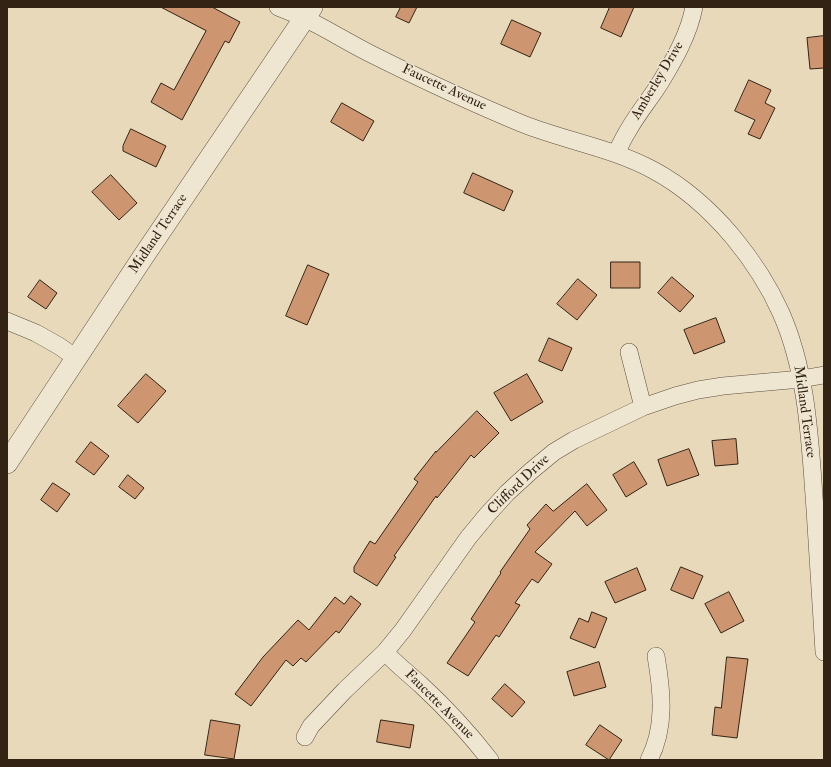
<!DOCTYPE html>
<style>
body{margin:0}
#map{position:relative;width:831px;height:767px;overflow:hidden;background:#e7d9ba;font-family:"IM FELL Double Pica",serif}
canvas{display:block}
.frame{position:absolute;inset:0;border:8px solid #322314;pointer-events:none}
</style>
<div id="map">
<canvas width="831" height="767"></canvas>
<div class="frame"></div>
</div>
<script>
const ctx = document.querySelector('canvas').getContext('2d');
ctx.lineJoin = 'round';
function fillPath(path, color) { ctx.fillStyle = color; ctx.fill(path, 'evenodd'); }
function stroke(path, color, width, dash) { ctx.strokeStyle = color; ctx.lineWidth = width; ctx.lineCap = dash ? 'butt' : 'round'; ctx.setLineDash(dash || []); ctx.stroke(path); }
function write(font, color, halo, rows, align = 'center') {
  ctx.font = font + ' "IM FELL Double Pica",serif'; ctx.lineWidth = 3; ctx.setLineDash([]); ctx.textBaseline = 'middle'; ctx.strokeStyle = halo; ctx.fillStyle = color; for (const [text, x, y, turn = 0] of rows) {
    ctx.save(); ctx.translate(x, y); ctx.rotate((+turn || 0) * Math.PI / 180); ctx.textAlign = isNaN(turn) ? turn : align; if (halo) ctx.strokeText(text, 0, 0); ctx.fillText(text, 0, 0); ctx.restore();
  }
}
const building = new Path2D(`
 M 161,7 L 212,7 L 240,22 L 229,43 L 225,41 L 182,120 L 151,102 L 161,83 L 174,90 L 206,31 Z
 M 401,7 L 417,7 L 409,23 L 396,17 Z
 M 610,7 L 634,7 L 621,37 L 601,28 Z
 M 512,20 L 541,33 L 530,57 L 501,44 Z
 M 824,36 L 824,68 L 810,69 L 807,38 Z
 M 749,80 L 771,90 L 765,103 L 775,108 L 760,139 L 748,134 L 755,120 L 735,111 Z
 M 342,103 L 374,121 L 363,141 L 331,122 Z
 M 131,129 L 166,146 L 156,167 L 123,151 L 123,146 Z
 M 473,173 L 513,191 L 504,211 L 464,193 Z
 M 111,175 L 137,203 L 119,220 L 92,192 Z
 M 611,262 L 640,262 L 640,288 L 611,288 Z
 M 308,265 L 329,274 L 307,325 L 286,316 Z
 M 672,277 L 694,296 L 680,312 L 658,293 Z
 M 578,279 L 597,295 L 577,320 L 557,304 Z
 M 40,280 L 57,293 L 46,309 L 28,297 Z
 M 716,318 L 725,342 L 694,354 L 684,330 Z
 M 549,338 L 572,348 L 562,371 L 539,361 Z
 M 146,374 L 166,391 L 138,423 L 118,406 Z
 M 527,374 L 543,402 L 511,421 L 494,393 Z
 M 477,411 L 499,433 L 474,458 L 471,455 L 437,498 L 436,496 L 394,556 L 396,557 L 377,586 L 354,572 L 354,567 L 370,541 L 375,544 L 418,482 L 414,479 L 436,451 L 436,452 Z
 M 736,439 L 738,464 L 715,466 L 712,441 Z
 M 91,442 L 109,456 L 94,475 L 76,462 Z
 M 689,449 L 699,475 L 667,486 L 658,460 Z
 M 634,462 L 647,484 L 626,497 L 613,475 Z
 M 128,475 L 144,488 L 135,499 L 119,487 Z
 M 53,483 L 70,494 L 57,512 L 41,500 Z
 M 587,484 L 607,510 L 587,526 L 575,511 L 535,552 L 552,564 L 538,583 L 532,579 L 515,603 L 520,605 L 499,637 L 496,635 L 468,676 L 447,663 L 475,622 L 471,619 L 501,573 L 500,572 L 530,529 L 527,525 L 546,504 L 553,511 Z
 M 681,567 L 703,576 L 693,599 L 671,590 Z
 M 637,568 L 646,590 L 615,603 L 605,582 Z
 M 729,592 L 744,621 L 721,633 L 705,604 Z
 M 351,596 L 361,604 L 339,633 L 336,631 L 306,662 L 301,658 L 293,666 L 286,660 L 251,706 L 235,694 L 263,657 L 298,620 L 309,630 L 335,597 L 344,604 Z
 M 592,612 L 607,618 L 595,648 L 570,638 L 579,618 L 588,622 Z
 M 727,657 L 748,659 L 737,738 L 712,735 L 715,707 L 721,708 Z
 M 599,662 L 606,687 L 574,696 L 567,672 Z
 M 505,684 L 525,702 L 512,717 L 492,699 Z
 M 211,720 L 240,725 L 234,759 L 205,755 Z
 M 381,720 L 414,725 L 410,748 L 377,742 Z
 M 600,725 L 622,740 L 609,760 L 586,745 Z`);
fillPath(building, '#cd9671');
stroke(building, '#322314', 1);
const minor = new Path2D(`
 M 278,7 C 287,11 296,14 304,18 C 327,29 349,43 371,54 C 421,79 472,103 523,124 C 566,141 612,148 653,170 C 683,186 711,211 733,237 C 752,260 769,286 781,313 C 808,374 810,443 815,509 C 818,557 821,604 824,652
 M 616,154 C 620,145 624,137 629,129 C 638,113 650,99 660,83 C 674,60 689,34 694,7
 M 7,321 L 36,333 L 59,346 L 76,358
 M 629,352 L 643,407
 M 385,652 C 396,664 409,674 421,685 C 446,708 469,733 490,760
 M 305,737 L 311,726 L 345,690 L 385,652 L 403,630 L 468,538 L 487,515 L 507,493 L 531,471 L 554,452 L 574,440 L 643,407 L 675,396 L 698,390 L 723,386 L 801,379 L 824,375
 M 649,760 C 666,727 662,691 656,656`);
const tertiary = new Path2D(`
 M 7,463 L 143,257 L 312,7`);
stroke(minor, '#5f503e', 18);
stroke(tertiary, '#5f503e', 22);
stroke(minor, '#efe6d2', 17);
stroke(tertiary, '#efe6d2', 21);
write('14px', '#322314', '#efe6d2', [
 ["Amberley Drive",658,81,-59],
 ["Faucette Avenue",444,88,25],
 ["Midland Terrace",159,234,-56],
 ["Midland Terrace",804,412,82],
 ["Clifford Drive",519,485,-44],
 ["Faucette Avenue",439,705,45]
]);
</script>
